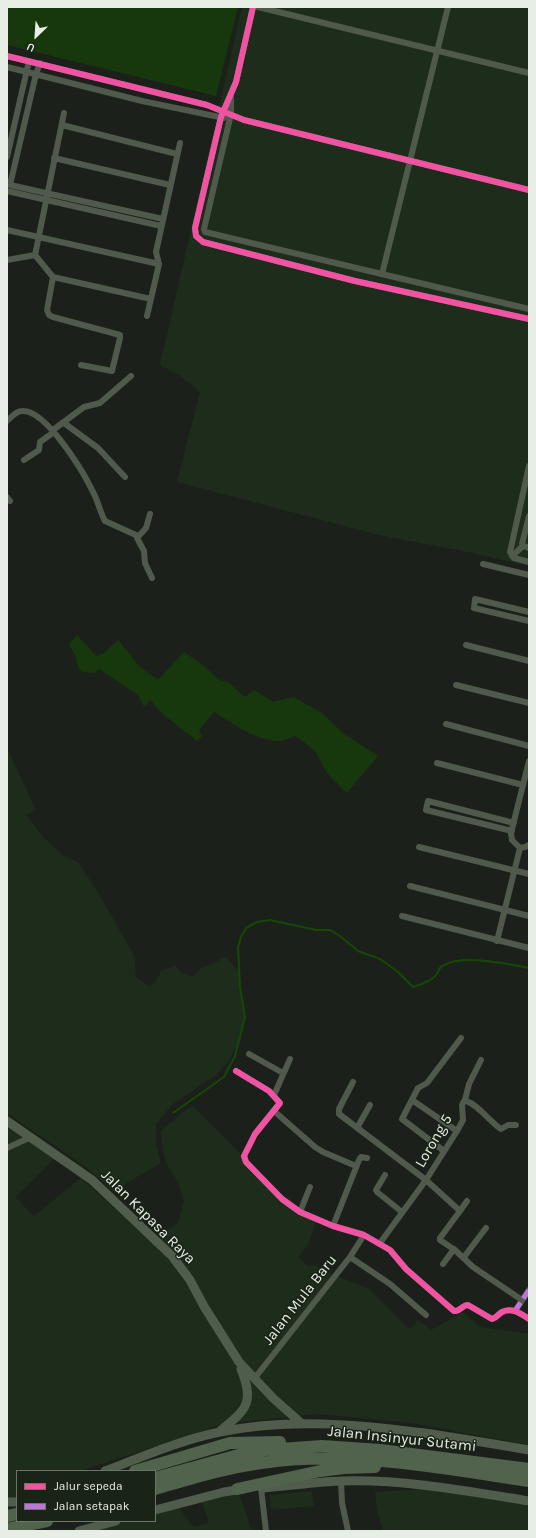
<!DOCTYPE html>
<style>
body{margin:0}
#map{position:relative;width:536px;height:1538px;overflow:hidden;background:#1b211a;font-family:Karla,sans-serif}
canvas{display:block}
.frame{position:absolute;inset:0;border:8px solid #e7eee5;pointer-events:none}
.legend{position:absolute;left:16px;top:1470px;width:140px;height:52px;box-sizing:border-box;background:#192417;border:1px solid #6b7569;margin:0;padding:5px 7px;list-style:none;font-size:12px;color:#e7eee5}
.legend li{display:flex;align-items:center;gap:8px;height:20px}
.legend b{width:20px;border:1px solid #6b7569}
.north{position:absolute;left:16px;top:16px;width:40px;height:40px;-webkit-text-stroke:3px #192417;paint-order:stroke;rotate:205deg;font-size:11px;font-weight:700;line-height:16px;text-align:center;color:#e7eee5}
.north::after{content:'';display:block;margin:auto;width:14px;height:18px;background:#e7eee5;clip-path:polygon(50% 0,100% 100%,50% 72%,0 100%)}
</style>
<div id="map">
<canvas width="536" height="1538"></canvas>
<div class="frame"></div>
<ul class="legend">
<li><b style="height:5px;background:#f153a3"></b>Jalur sepeda</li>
<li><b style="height:5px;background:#ba77d6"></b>Jalan setapak</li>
</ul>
<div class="north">U</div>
</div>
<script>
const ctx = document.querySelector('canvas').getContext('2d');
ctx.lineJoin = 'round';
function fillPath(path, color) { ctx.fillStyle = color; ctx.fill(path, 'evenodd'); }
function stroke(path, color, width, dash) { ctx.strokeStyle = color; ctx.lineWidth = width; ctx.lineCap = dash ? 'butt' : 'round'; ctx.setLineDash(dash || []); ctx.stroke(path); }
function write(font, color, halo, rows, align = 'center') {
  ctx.font = font + ' Karla,sans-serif'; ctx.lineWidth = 3; ctx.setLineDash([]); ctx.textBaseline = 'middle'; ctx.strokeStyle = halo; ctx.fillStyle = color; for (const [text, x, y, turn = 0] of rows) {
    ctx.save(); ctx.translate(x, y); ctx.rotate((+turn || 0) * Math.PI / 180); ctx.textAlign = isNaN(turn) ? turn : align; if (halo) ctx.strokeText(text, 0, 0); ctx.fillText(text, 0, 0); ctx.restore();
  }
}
fillPath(new Path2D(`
 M 242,7 L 529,7 L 529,566 L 468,552 L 379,535 L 177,482 L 200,392 L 182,377 L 160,365 Z
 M 7,748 L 36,810 L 26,815 L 44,838 L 64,856 L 78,862 L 97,891 L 134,955 L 136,977 L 149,987 L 157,980 L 161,971 L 176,966 L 180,972 L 192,977 L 200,969 L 226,957 L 239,972 L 240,987 L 245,1017 L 238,1043 L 228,1062 L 215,1076 L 202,1084 L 172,1105 L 156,1124 L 156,1144 L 161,1163 L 113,1191 L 86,1167 L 7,1113 Z
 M 193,1106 L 266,1180 L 283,1200 L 316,1222 L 308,1244 L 298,1257 L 307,1266 L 315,1265 L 334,1275 L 368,1288 L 407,1327 L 411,1328 L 418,1320 L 431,1330 L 463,1312 L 480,1327 L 529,1334 L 529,1445 L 412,1423 L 317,1414 L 223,1424 L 80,1471 L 17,1471 L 17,1498 L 7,1500 L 7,1127 L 22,1136 L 54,1159 L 16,1197 L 25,1207 L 34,1216 L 81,1178 L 151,1242 L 178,1223 L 184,1201 L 178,1182 L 167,1165 L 163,1151 L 161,1131 L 187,1109 Z
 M 424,1489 L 483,1497 L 529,1506 L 529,1531 L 383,1531 L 378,1514 L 375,1492 Z
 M 312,1491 L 314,1506 L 271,1510 L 270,1495 Z
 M 239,1494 L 252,1531 L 97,1531 L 127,1521 L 155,1521 L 155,1514 L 178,1507 L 194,1527 L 209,1523 L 202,1502 Z`), '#1e2d1b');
fillPath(new Path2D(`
 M 7,7 L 238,7 L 216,96 L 7,45 Z
 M 77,635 L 96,656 L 104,653 L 118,640 L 139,666 L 158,680 L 184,652 L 203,665 L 219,680 L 228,682 L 245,697 L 254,690 L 273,702 L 294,697 L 323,714 L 344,734 L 378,756 L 347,793 L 327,773 L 315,751 L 296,736 C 291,737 286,740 281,741 C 257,742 234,724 214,712 L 199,730 L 202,736 L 197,741 L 164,715 L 150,700 L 144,707 L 138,695 L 99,669 L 94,673 L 83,672 L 78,668 L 76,657 L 69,644 Z`), '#17380d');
stroke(new Path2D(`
 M 173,1113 L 224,1077 L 235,1056 L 245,1017 L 240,987 L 238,947 L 241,937 L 246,928 L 257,922 L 270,920 L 316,930 L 330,930 L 340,936 L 358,951 L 380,959 L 398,972 L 413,987 C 420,985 433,980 437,974 C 439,970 439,967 444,965 C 464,954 507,964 529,968`), '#174707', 2);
stroke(new Path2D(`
 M 253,7 L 236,82 L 221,117 L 195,228 L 196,236 L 203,242 L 355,281 L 529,319
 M 258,7 L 529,73
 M 7,56 L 207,105 L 244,120 L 529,190
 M 40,63 L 36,74 L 10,185 L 163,219
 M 7,67 L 142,101 L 224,118
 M 231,98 L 231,114 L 204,229 L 205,232 L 529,309
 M 64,113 L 35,255 L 53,277 L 151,299
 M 62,125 L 177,154
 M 7,157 L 29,61
 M 54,158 L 170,185
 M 7,191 L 161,226
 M 7,230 L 159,264
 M 7,260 L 35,255
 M 382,274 L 448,7
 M 53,277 L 47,310 L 49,315 L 53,317 L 120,335 L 120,338 L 112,371 L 81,365
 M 147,316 L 159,264 L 156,252 L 180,143
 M 7,421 C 11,417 16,411 22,411 C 46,409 84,473 93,492 C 98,501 100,512 105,521 L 138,536
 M 64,423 L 98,448 L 125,477
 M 53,430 L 84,407 L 100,403 L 131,376
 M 24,460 L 39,450 L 40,442 L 54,432
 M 529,466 L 510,552 L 514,558 L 529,562
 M 7,497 L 10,501
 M 150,514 L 146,528 L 137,538 L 144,551 L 145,563 L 152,578
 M 529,516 L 522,544 L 524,546 L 529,548
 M 512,556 L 523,546
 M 483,564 L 529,575
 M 529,612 L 475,599 L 474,608 L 529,621
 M 466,645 L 529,661
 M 456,685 L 529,703
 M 446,724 L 529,746
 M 529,761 L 511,833 L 512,840 L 520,848 L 525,847 L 529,845
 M 437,763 L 523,785
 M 512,831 L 426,810 L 428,801 L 514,823
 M 419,847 L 529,874
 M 410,886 L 529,916
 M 402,916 L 529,948
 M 497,941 L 520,848
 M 249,1054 L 283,1073
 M 236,1071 L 269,1091 L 280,1103 L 255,1134 L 244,1156 L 246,1162 L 282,1199 L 300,1212 L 333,1226 L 364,1235 L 390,1250 L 406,1269 L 454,1311 C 460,1312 462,1305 468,1305 L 492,1319 C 497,1318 498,1314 502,1312 C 513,1307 521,1314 529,1319
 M 353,1082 L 339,1109 L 339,1114 L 426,1180 L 460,1211 L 440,1238 L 440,1240 L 455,1250 L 473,1267 L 522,1300
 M 274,1095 L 290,1059
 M 412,1100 L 457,1131
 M 465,1100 L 469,1084 L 481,1060
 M 274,1111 L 315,1147 L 323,1152 L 356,1166
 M 357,1128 L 370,1105
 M 7,1148 L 31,1137
 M 444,1151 L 402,1119 L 418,1088 L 427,1083 L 461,1038
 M 385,1175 L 376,1190 L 377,1192 L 402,1212
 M 460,1211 L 467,1201
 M 300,1212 L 310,1187
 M 333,1226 L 359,1160 L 361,1157 L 367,1158
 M 380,1243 L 426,1180 L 457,1131 L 463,1120 L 462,1105 L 464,1101 C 474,1100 491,1123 501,1129 L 508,1125 L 516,1125
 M 350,1257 L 390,1284 L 426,1315
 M 464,1257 L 486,1228
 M 443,1264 L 454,1249
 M 515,1311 L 529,1290
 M 254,1379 L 350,1257 L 364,1235
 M 341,1481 L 342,1503 L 348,1531
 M 261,1488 L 266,1531`), '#4f594c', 6);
stroke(new Path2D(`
 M 7,1121 L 92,1180 L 172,1256 L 190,1280 L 205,1308 L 239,1362 L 273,1398 L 301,1423
 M 220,1431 C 246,1410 255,1403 241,1369
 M 105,1471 C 142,1457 180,1440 220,1432 C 288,1418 356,1424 424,1433 C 459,1438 494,1444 529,1450
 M 262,1488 C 288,1486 315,1482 341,1481 C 404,1479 467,1491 529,1501
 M 7,1502 L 17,1502
 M 155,1510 L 224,1492 L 243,1489
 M 79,1531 L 116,1521`), '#505c4c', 9);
stroke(new Path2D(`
 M 135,1471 L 230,1443 L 280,1442
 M 155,1478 L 235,1456 L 265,1450 L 322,1446 L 380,1450 L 529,1469
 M 155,1489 C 190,1479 225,1468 261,1463 C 350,1450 440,1468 529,1481
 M 237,1489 L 320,1471 L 344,1468 L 375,1467
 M 7,1516 L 17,1514
 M 7,1529 L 47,1521`), '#51624d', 12);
stroke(new Path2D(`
 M 515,1311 L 529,1290`), '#ba77d6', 5, [10, 5]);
stroke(new Path2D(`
 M 253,7 L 236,82 L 221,117 L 195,228 L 196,236 L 203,242 L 355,281 L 529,319
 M 7,56 L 207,105 L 244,120 L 529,190
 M 236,1071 L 269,1091 L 280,1103 L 255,1134 L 244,1156 L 246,1162 L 282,1199 L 300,1212 L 333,1226 L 364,1235 L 390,1250 L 406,1269 L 454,1311 C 460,1312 462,1305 468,1305 L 492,1319 C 497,1318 498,1314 502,1312 C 513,1307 521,1314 529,1319`), '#f153a3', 6);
write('15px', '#e7eee5', '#192417', [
 ["Lorong 5",434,1141,-60],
 ["Jalan Kapasa Raya",148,1217,45],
 ["Jalan Mula Baru",300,1300,-52],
 ["Jalan Insinyur Sutami",402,1439,6]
]);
</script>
